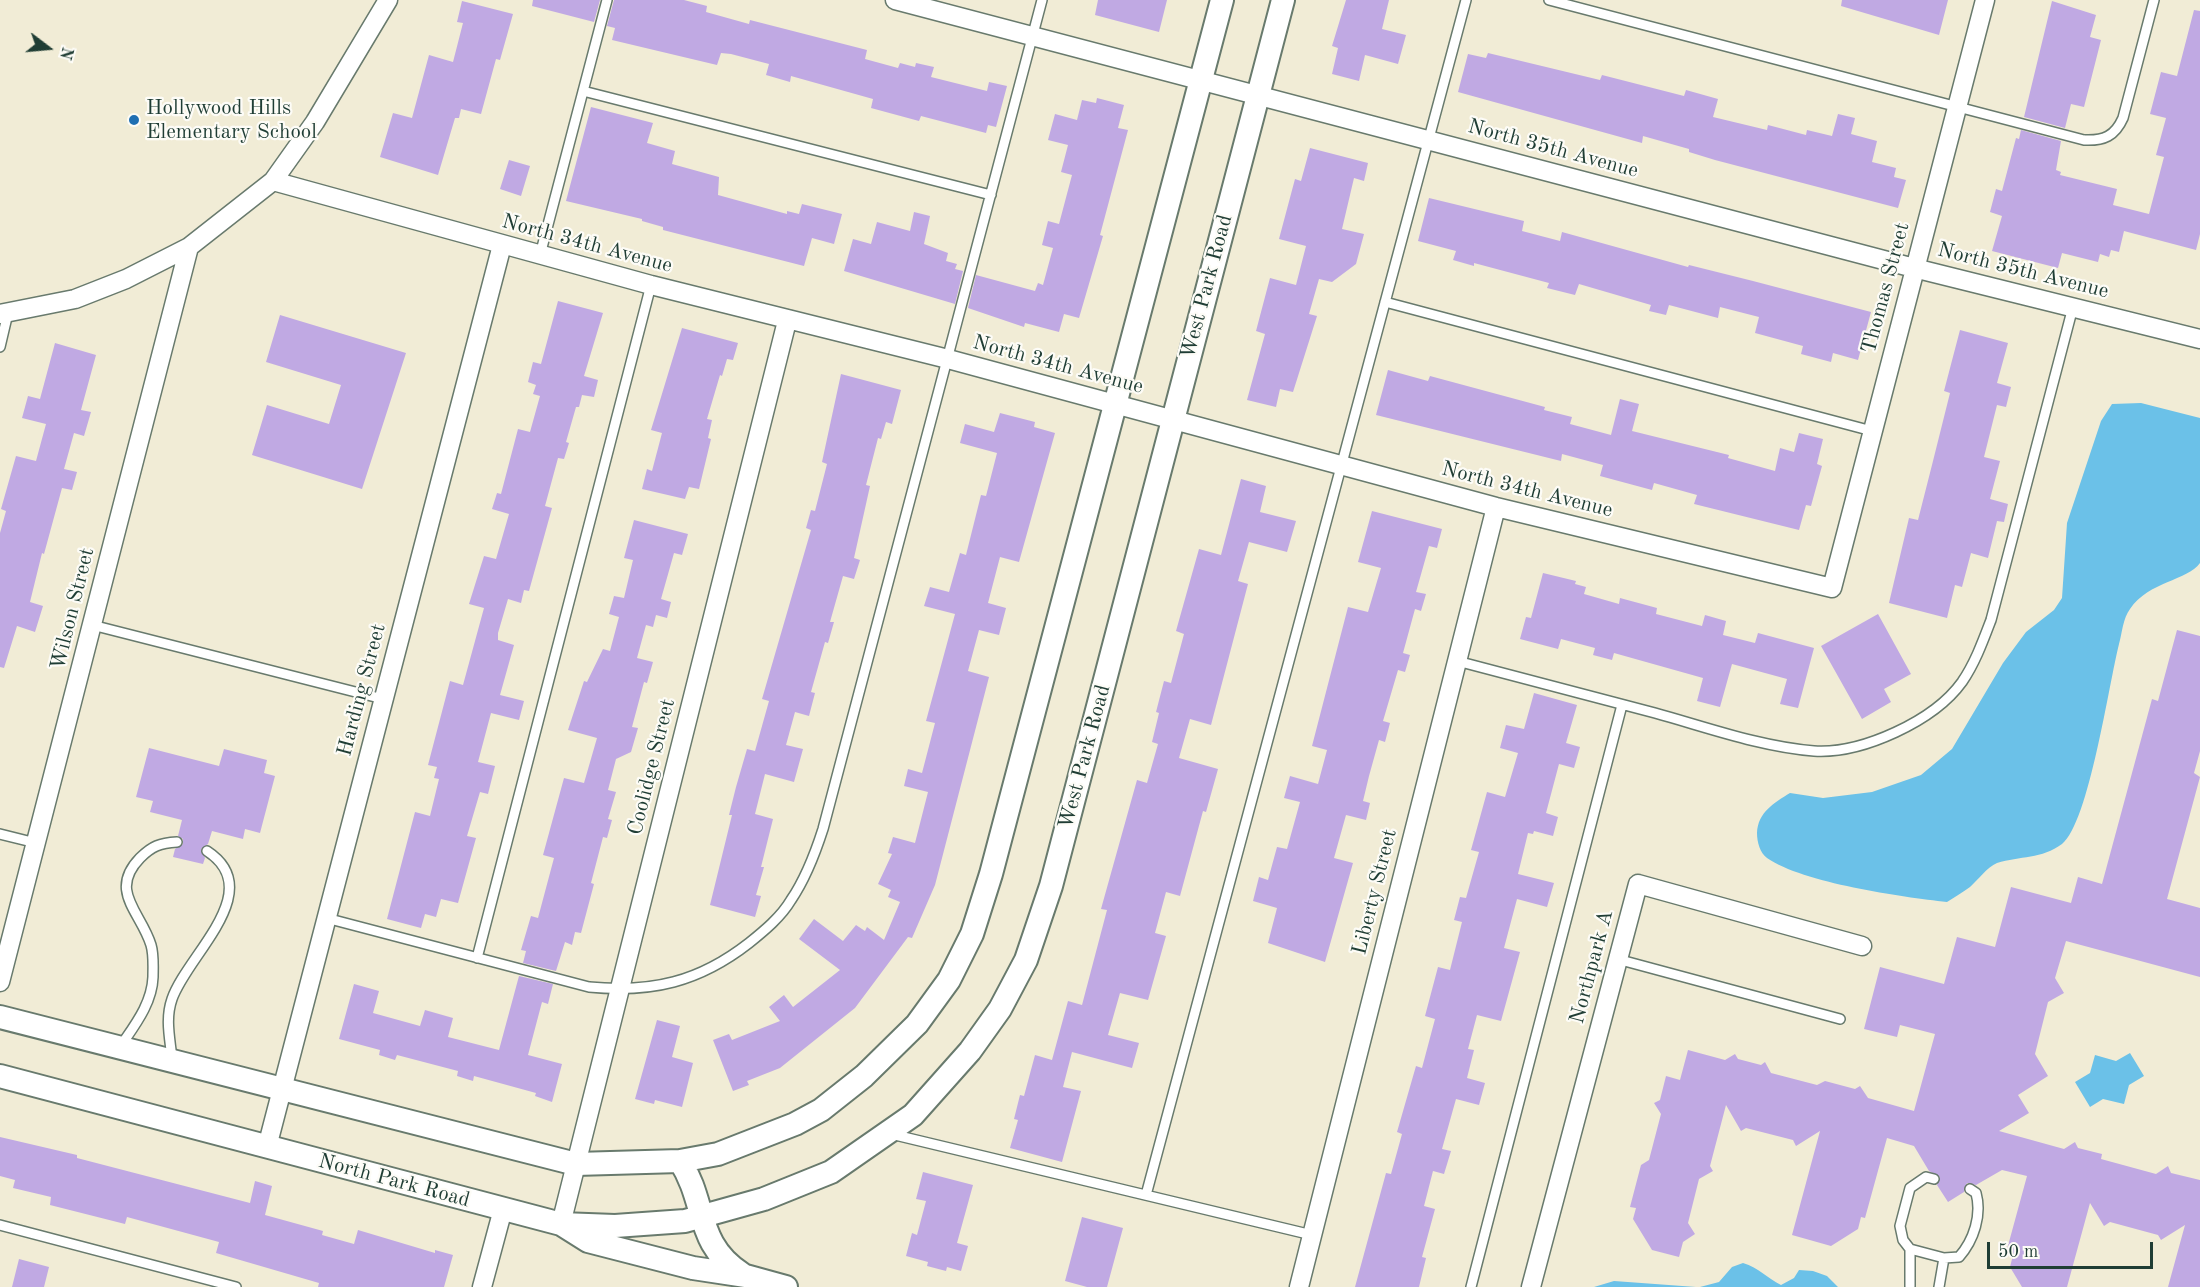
<!DOCTYPE html>
<style>
body{margin:0}
#map{position:relative;width:2200px;height:1287px;overflow:hidden;background:#f1ecd6;font-family:"Old Standard TT",serif}
canvas{display:block}
.north{position:absolute;left:18px;top:18px;width:60px;height:60px;-webkit-text-stroke:4px #fdfcf7;paint-order:stroke;rotate:106deg;font-size:16px;font-weight:700;line-height:24px;text-align:center;color:#1f3d34}
.north::after{content:'';display:block;margin:auto;width:21px;height:27px;background:#1f3d34;clip-path:polygon(50% 0,100% 100%,50% 72%,0 100%)}
.scale{position:absolute;left:1987px;top:1242px;width:166px;height:27px;box-sizing:border-box;border:3px solid #1f3d34;border-top:0;padding-left:8px;font-size:18px;line-height:21px;white-space:nowrap;color:#1f3d34;-webkit-text-stroke:4px #fdfcf7;paint-order:stroke}
</style>
<div id="map">
<canvas width="2200" height="1287"></canvas>
<div class="north">N</div>
<div class="scale">50 m</div>
</div>
<script>
const ctx = document.querySelector('canvas').getContext('2d');
ctx.lineJoin = 'round';
function fillPath(path, color) { ctx.fillStyle = color; ctx.fill(path, 'evenodd'); }
function stroke(path, color, width, dash) { ctx.strokeStyle = color; ctx.lineWidth = width; ctx.lineCap = dash ? 'butt' : 'round'; ctx.setLineDash(dash || []); ctx.stroke(path); }
function write(font, color, halo, rows, align = 'center') {
  ctx.font = font + ' "Old Standard TT",serif'; ctx.lineWidth = 4.5; ctx.setLineDash([]); ctx.textBaseline = 'middle'; ctx.strokeStyle = halo; ctx.fillStyle = color; for (const [text, x, y, turn = 0] of rows) {
    ctx.save(); ctx.translate(x, y); ctx.rotate((+turn || 0) * Math.PI / 180); ctx.textAlign = isNaN(turn) ? turn : align; if (halo) ctx.strokeText(text, 0, 0); ctx.fillText(text, 0, 0); ctx.restore();
  }
}
fillPath(new Path2D(`
 M 2141,403 L 2200,418 L 2200,563 C 2187,581 2149,581 2130,609 C 2123,618 2122,633 2119,644 C 2109,683 2089,823 2062,844 C 2042,859 2020,856 1997,863 C 1987,867 1978,880 1970,887 C 1963,892 1955,897 1947,902 C 1902,897 1803,883 1767,858 C 1760,853 1757,842 1757,833 C 1758,812 1774,803 1790,793 L 1823,798 L 1872,792 L 1921,775 L 1952,749 L 2003,663 L 2026,632 L 2054,610 L 2062,598 L 2067,523 L 2101,421 L 2112,404 Z
 M 2130,1053 L 2144,1076 L 2129,1085 L 2124,1104 L 2103,1099 L 2090,1107 L 2075,1082 L 2090,1073 L 2095,1055 L 2116,1061 Z
 M 1743,1263 C 1759,1268 1767,1278 1781,1285 L 1794,1278 L 1799,1270 L 1813,1271 L 1827,1276 L 1838,1287 L 1700,1287 L 1719,1282 L 1732,1267 Z
 M 1614,1281 L 1696,1287 L 1594,1287 Z`), '#6bc1e8');
fillPath(new Path2D(`
 M 533,0 L 600,0 L 594,22 L 532,6 Z
 M 614,0 L 684,0 L 707,6 L 706,12 L 749,24 L 750,20 L 867,50 L 865,59 L 898,68 L 900,63 L 915,67 L 916,63 L 934,67 L 931,77 L 987,91 L 989,82 L 1007,86 L 996,127 L 988,125 L 986,133 L 921,116 L 919,121 L 871,108 L 873,99 L 791,76 L 790,82 L 766,75 L 769,64 L 731,54 L 721,53 L 717,65 L 612,40 L 615,28 L 607,26 Z
 M 1098,0 L 1167,0 L 1159,32 L 1095,15 Z
 M 1346,0 L 1389,0 L 1382,29 L 1406,35 L 1398,64 L 1365,55 L 1359,81 L 1332,74 L 1338,48 L 1332,46 Z
 M 1842,0 L 1948,0 L 1939,35 L 1841,6 Z
 M 462,1 L 513,14 L 500,60 L 496,59 L 481,114 L 461,109 L 459,118 L 455,118 L 438,175 L 380,157 L 393,113 L 412,118 L 429,55 L 453,62 L 463,23 L 457,22 Z
 M 2052,1 L 2096,15 L 2090,37 L 2101,40 L 2084,107 L 2071,104 L 2065,128 L 2024,117 Z
 M 2194,10 L 2200,11 L 2200,234 L 2196,250 L 2124,231 L 2119,252 L 2111,250 L 2109,257 L 2100,254 L 2098,262 L 2062,253 L 2058,268 L 1992,251 L 2002,216 L 1990,212 L 1996,189 L 2002,191 L 2016,138 L 2019,139 L 2021,130 L 2061,141 L 2056,170 L 2061,172 L 2060,175 L 2117,189 L 2113,205 L 2149,214 L 2164,157 L 2156,155 L 2166,118 L 2150,114 L 2161,72 L 2177,76 Z
 M 1488,53 L 1600,80 L 1602,75 L 1684,96 L 1686,90 L 1718,99 L 1713,117 L 1767,130 L 1768,125 L 1806,135 L 1807,130 L 1832,136 L 1838,114 L 1855,118 L 1851,134 L 1877,141 L 1872,162 L 1896,168 L 1894,177 L 1906,180 L 1898,208 L 1715,160 L 1689,152 L 1689,149 L 1643,136 L 1642,143 L 1458,92 L 1468,54 L 1486,58 Z
 M 1097,98 L 1124,105 L 1118,128 L 1128,130 L 1100,235 L 1103,236 L 1079,318 L 1064,314 L 1059,332 L 1025,323 L 1024,327 L 968,308 L 976,275 L 1035,291 L 1038,283 L 1043,285 L 1053,248 L 1042,245 L 1048,221 L 1059,224 L 1072,175 L 1061,172 L 1068,145 L 1048,140 L 1055,114 L 1077,120 L 1082,100 L 1096,103 Z
 M 591,107 L 653,123 L 647,143 L 675,151 L 672,164 L 719,177 L 718,195 L 787,214 L 787,211 L 799,214 L 802,204 L 842,214 L 834,244 L 812,238 L 804,266 L 663,230 L 663,227 L 642,221 L 642,219 L 566,201 Z
 M 1310,148 L 1368,163 L 1364,181 L 1354,178 L 1342,229 L 1364,234 L 1356,264 L 1332,282 L 1319,279 L 1309,314 L 1317,316 L 1293,392 L 1280,389 L 1276,407 L 1247,400 L 1265,334 L 1256,331 L 1270,278 L 1296,285 L 1306,246 L 1279,239 L 1295,179 L 1301,181 Z
 M 509,160 L 530,166 L 521,196 L 500,189 Z
 M 1429,198 L 1524,221 L 1522,231 L 1560,241 L 1562,232 L 1688,267 L 1689,265 L 1753,281 L 1871,312 L 1858,360 L 1833,353 L 1831,362 L 1801,354 L 1803,346 L 1755,333 L 1759,317 L 1720,307 L 1718,318 L 1669,305 L 1666,315 L 1649,311 L 1651,305 L 1579,284 L 1575,295 L 1547,288 L 1549,283 L 1474,263 L 1474,266 L 1453,260 L 1456,251 L 1418,241 Z
 M 914,212 L 930,216 L 924,244 L 948,253 L 946,261 L 957,264 L 955,269 L 963,271 L 955,304 L 844,271 L 853,239 L 871,244 L 877,222 L 910,231 Z
 M 558,301 L 603,313 L 584,376 L 598,380 L 594,397 L 582,395 L 579,407 L 576,407 L 566,442 L 569,443 L 564,459 L 558,458 L 545,506 L 552,508 L 529,591 L 524,590 L 521,603 L 508,599 L 498,633 L 498,640 L 514,645 L 500,695 L 524,701 L 519,720 L 491,713 L 478,762 L 495,766 L 488,794 L 480,792 L 467,836 L 476,838 L 458,903 L 441,899 L 436,917 L 425,914 L 421,928 L 387,919 L 415,812 L 430,816 L 439,779 L 434,778 L 437,767 L 428,765 L 450,681 L 463,685 L 484,608 L 469,604 L 484,556 L 496,559 L 509,514 L 492,509 L 497,493 L 501,494 L 518,429 L 530,432 L 540,396 L 533,394 L 536,385 L 528,382 L 533,362 L 541,364 Z
 M 280,315 L 406,353 L 362,489 L 252,455 L 267,405 L 329,424 L 341,385 L 266,362 Z
 M 682,328 L 738,343 L 733,360 L 727,359 L 722,376 L 720,375 L 707,419 L 712,420 L 708,438 L 711,439 L 699,489 L 689,487 L 685,499 L 642,489 L 647,469 L 652,471 L 662,433 L 651,430 Z
 M 1960,330 L 2008,343 L 1997,383 L 2011,387 L 2006,407 L 1997,405 L 1984,457 L 2000,461 L 1990,499 L 2008,504 L 2004,522 L 1997,521 L 1988,558 L 1971,553 L 1962,587 L 1955,585 L 1947,618 L 1889,603 L 1909,518 L 1918,520 L 1932,465 L 1950,393 L 1944,391 Z
 M 55,343 L 96,355 L 81,410 L 91,412 L 84,436 L 74,433 L 64,469 L 77,472 L 72,490 L 62,488 L 44,554 L 42,553 L 30,602 L 43,606 L 35,632 L 17,626 L 4,668 L 0,667 L 0,533 L 6,511 L 1,509 L 16,456 L 36,461 L 46,424 L 22,418 L 28,396 L 40,399 Z
 M 1388,370 L 1428,381 L 1430,376 L 1545,407 L 1544,410 L 1572,417 L 1570,424 L 1611,435 L 1620,399 L 1639,404 L 1632,431 L 1729,455 L 1728,458 L 1775,471 L 1780,448 L 1794,452 L 1799,433 L 1823,439 L 1817,464 L 1822,466 L 1811,506 L 1806,505 L 1799,530 L 1694,504 L 1697,495 L 1654,483 L 1652,490 L 1600,476 L 1603,465 L 1562,454 L 1561,461 L 1376,415 Z
 M 841,374 L 901,390 L 892,424 L 886,422 L 881,439 L 878,438 L 866,485 L 870,486 L 854,558 L 860,560 L 854,579 L 843,576 L 830,622 L 834,622 L 828,643 L 825,642 L 811,692 L 815,693 L 809,716 L 795,712 L 786,745 L 803,749 L 794,782 L 765,774 L 755,814 L 773,819 L 761,867 L 764,867 L 756,895 L 761,896 L 755,917 L 710,905 L 732,815 L 729,815 L 736,787 L 747,749 L 755,751 L 769,701 L 762,699 L 811,530 L 806,528 L 811,510 L 815,511 L 827,464 L 822,462 Z
 M 1000,413 L 1035,422 L 1034,427 L 1055,433 L 1019,562 L 1000,557 L 988,603 L 1006,608 L 999,635 L 979,630 L 968,671 L 989,677 L 935,885 L 912,938 L 908,937 L 855,1008 L 780,1068 L 747,1081 L 749,1085 L 733,1091 L 713,1040 L 729,1034 L 732,1040 L 780,1021 L 769,1007 L 784,995 L 793,1007 L 840,970 L 799,939 L 814,919 L 843,941 L 856,925 L 865,931 L 867,927 L 884,940 L 900,902 L 888,897 L 891,890 L 878,884 L 892,854 L 888,853 L 893,837 L 915,843 L 928,792 L 904,786 L 908,769 L 922,773 L 935,723 L 926,721 L 955,614 L 924,606 L 930,587 L 949,592 L 960,553 L 966,555 L 981,495 L 986,496 L 997,453 L 960,443 L 965,424 L 994,432 Z
 M 1241,479 L 1266,486 L 1260,512 L 1296,521 L 1287,552 L 1249,542 L 1238,581 L 1248,584 L 1211,725 L 1190,719 L 1179,758 L 1218,769 L 1206,812 L 1203,811 L 1180,896 L 1166,892 L 1155,933 L 1166,936 L 1148,1000 L 1120,993 L 1108,1035 L 1139,1043 L 1132,1068 L 1072,1052 L 1063,1087 L 1081,1091 L 1062,1162 L 1010,1148 L 1018,1120 L 1014,1119 L 1020,1095 L 1024,1096 L 1035,1055 L 1052,1060 L 1068,1001 L 1082,1005 L 1107,910 L 1101,909 L 1137,780 L 1147,783 L 1158,744 L 1152,742 L 1159,713 L 1156,712 L 1164,681 L 1171,683 L 1184,634 L 1176,631 L 1199,549 L 1221,555 Z
 M 1372,511 L 1442,529 L 1437,548 L 1429,546 L 1416,592 L 1426,594 L 1421,611 L 1415,609 L 1403,653 L 1410,655 L 1405,672 L 1398,670 L 1383,721 L 1390,723 L 1385,742 L 1379,740 L 1369,776 L 1363,801 L 1370,803 L 1366,820 L 1346,815 L 1334,858 L 1353,863 L 1325,962 L 1268,943 L 1277,908 L 1253,901 L 1259,877 L 1268,880 L 1277,847 L 1287,849 L 1300,802 L 1284,798 L 1290,776 L 1318,784 L 1327,750 L 1312,746 L 1348,607 L 1368,612 L 1381,568 L 1358,562 Z
 M 634,520 L 688,534 L 682,555 L 674,553 L 661,599 L 671,602 L 667,618 L 656,615 L 653,627 L 646,625 L 637,658 L 653,662 L 647,683 L 644,682 L 632,727 L 638,728 L 631,752 L 616,759 L 608,790 L 616,792 L 608,819 L 612,820 L 607,838 L 603,837 L 591,883 L 594,884 L 581,933 L 575,932 L 572,945 L 565,942 L 556,971 L 523,963 L 526,951 L 521,950 L 531,916 L 538,918 L 554,858 L 543,855 L 564,778 L 584,783 L 597,738 L 568,730 L 584,681 L 587,682 L 603,649 L 610,651 L 619,617 L 609,614 L 614,596 L 624,598 L 633,560 L 624,558 Z
 M 1543,573 L 1576,581 L 1575,584 L 1586,587 L 1584,594 L 1619,604 L 1620,598 L 1657,608 L 1656,614 L 1702,626 L 1705,615 L 1726,621 L 1723,635 L 1755,643 L 1758,633 L 1814,648 L 1798,708 L 1780,704 L 1787,679 L 1732,664 L 1720,707 L 1697,701 L 1703,678 L 1614,653 L 1612,660 L 1593,655 L 1595,648 L 1561,639 L 1558,649 L 1520,639 L 1526,617 L 1531,618 Z
 M 1878,614 L 1911,674 L 1884,689 L 1891,702 L 1862,719 L 1821,646 Z
 M 2177,630 L 2200,636 L 2200,751 L 2194,773 L 2200,777 L 2167,899 L 2200,908 L 2200,977 L 2066,941 L 2055,978 L 2064,993 L 2048,1002 L 2035,1054 L 2048,1076 L 2018,1095 L 2029,1113 L 1999,1131 L 2064,1149 L 2075,1142 L 2078,1148 L 2102,1154 L 2101,1159 L 2156,1174 L 2168,1166 L 2171,1173 L 2200,1180 L 2200,1287 L 2168,1287 L 2185,1225 L 2161,1240 L 2158,1235 L 2110,1222 L 2104,1226 L 2090,1203 L 2067,1287 L 2022,1287 L 2010,1267 L 2013,1255 L 2006,1253 L 2027,1176 L 2002,1170 L 1976,1185 L 1967,1183 L 1964,1192 L 1948,1202 L 1937,1185 L 1940,1177 L 1929,1171 L 1914,1146 L 1887,1138 L 1865,1218 L 1861,1217 L 1858,1229 L 1831,1246 L 1792,1235 L 1820,1131 L 1796,1146 L 1793,1140 L 1746,1128 L 1741,1131 L 1726,1105 L 1710,1166 L 1713,1171 L 1699,1179 L 1688,1223 L 1695,1234 L 1683,1242 L 1679,1257 L 1652,1250 L 1633,1219 L 1636,1208 L 1630,1207 L 1641,1165 L 1649,1160 L 1661,1114 L 1654,1103 L 1660,1100 L 1666,1076 L 1680,1080 L 1688,1050 L 1725,1060 L 1735,1054 L 1738,1059 L 1761,1065 L 1765,1062 L 1771,1073 L 1817,1085 L 1825,1081 L 1855,1089 L 1860,1086 L 1868,1098 L 1914,1111 L 1935,1034 L 1900,1025 L 1897,1037 L 1864,1029 L 1880,967 L 1944,984 L 1957,937 L 1995,947 L 2011,887 L 2071,903 L 2078,877 L 2102,884 L 2152,699 L 2158,701 Z
 M 1534,693 L 1577,705 L 1566,743 L 1580,747 L 1574,768 L 1559,764 L 1546,813 L 1558,817 L 1553,836 L 1534,831 L 1533,834 L 1528,833 L 1518,874 L 1554,883 L 1547,907 L 1517,899 L 1504,948 L 1520,952 L 1501,1021 L 1477,1015 L 1468,1049 L 1474,1050 L 1467,1078 L 1485,1083 L 1479,1105 L 1456,1099 L 1442,1149 L 1451,1151 L 1444,1174 L 1433,1171 L 1424,1206 L 1435,1209 L 1422,1257 L 1426,1258 L 1419,1287 L 1355,1287 L 1386,1173 L 1391,1174 L 1402,1134 L 1397,1132 L 1416,1066 L 1422,1068 L 1435,1019 L 1425,1016 L 1438,967 L 1450,970 L 1462,922 L 1454,920 L 1460,897 L 1466,898 L 1479,852 L 1471,850 L 1487,792 L 1505,797 L 1518,753 L 1500,748 L 1506,725 L 1524,729 Z
 M 149,748 L 219,766 L 224,749 L 267,760 L 264,773 L 275,776 L 260,833 L 245,829 L 243,839 L 212,831 L 208,844 L 201,849 L 205,858 L 203,864 L 173,857 L 175,849 L 183,844 L 183,839 L 178,836 L 182,820 L 150,812 L 153,801 L 136,797 Z
 M 519,976 L 553,984 L 548,1004 L 542,1002 L 528,1055 L 562,1064 L 552,1102 L 535,1096 L 536,1093 L 474,1076 L 473,1081 L 457,1076 L 458,1071 L 397,1055 L 395,1060 L 379,1055 L 380,1050 L 339,1039 L 354,984 L 379,991 L 373,1013 L 420,1026 L 425,1010 L 453,1018 L 448,1037 L 499,1050 Z
 M 657,1020 L 680,1026 L 672,1057 L 693,1063 L 682,1107 L 655,1100 L 654,1104 L 635,1099 Z
 M 0,1137 L 77,1155 L 77,1158 L 250,1203 L 255,1181 L 272,1186 L 265,1215 L 323,1231 L 322,1235 L 354,1244 L 358,1230 L 435,1253 L 435,1250 L 453,1255 L 444,1287 L 318,1287 L 319,1283 L 216,1253 L 219,1242 L 127,1217 L 125,1224 L 50,1205 L 51,1197 L 13,1188 L 15,1180 L 0,1176 Z
 M 923,1172 L 973,1185 L 957,1243 L 968,1246 L 961,1271 L 947,1267 L 946,1271 L 927,1266 L 928,1262 L 906,1256 L 912,1233 L 917,1235 L 926,1201 L 916,1199 Z
 M 1082,1217 L 1123,1228 L 1107,1287 L 1087,1287 L 1065,1281 Z
 M 19,1259 L 49,1267 L 44,1287 L 12,1287 Z`), '#c0a9e3');
const service = new Path2D(`
 M 1549,0 L 2084,140 C 2104,141 2115,136 2123,118 L 2154,0
 M 583,91 L 991,195
 M 540,255 L 607,0
 M 1385,302 L 1872,431
 M 0,347 L 8,313
 M 92,625 L 383,699
 M 1457,661 C 1523,678 1589,696 1655,713 C 1706,727 1761,747 1814,751 C 1862,754 1934,721 1962,682 C 1975,663 1983,641 1991,620 L 2073,307
 M 0,834 L 36,843
 M 326,918 L 589,987 C 652,993 699,982 749,943 C 764,931 781,917 791,900 C 806,878 815,854 823,829 L 1042,0
 M 477,958 L 651,285
 M 1617,959 L 1840,1019
 M 120,1047 C 134,1026 152,1004 153,977 C 153,967 154,955 151,945 C 141,912 108,891 140,858 C 152,846 160,843 177,842
 M 172,1059 C 170,1038 165,1019 172,999 C 187,955 268,891 207,851
 M 891,1134 L 1312,1235
 M 1146,1195 L 1466,0
 M 0,1225 L 236,1287
 M 1910,1249 L 1944,1258
 M 1910,1286 L 1910,1249 L 1903,1240 L 1900,1226 L 1910,1188 L 1926,1177 L 1934,1179
 M 1471,1287 L 1622,705
 M 1939,1287 L 1944,1258 L 1959,1257 C 1974,1240 1982,1215 1976,1193 L 1970,1189`);
const minor = new Path2D(`
 M 895,0 L 1914,268 L 2200,339
 M 273,181 L 651,285 L 948,359 L 1496,507 L 1832,588 L 1985,0
 M 0,314 L 75,299 L 126,279 L 189,247 L 273,181 L 315,122 L 388,0
 M 0,982 L 189,247
 M 267,1147 L 502,245
 M 561,1224 L 787,321
 M 482,1287 L 503,1209
 M 1299,1287 L 1496,507
 M 1531,1287 L 1638,884 L 1862,946`);
const tertiary = new Path2D(`
 M 0,1017 L 576,1164 L 680,1161 L 718,1154 L 795,1124 L 821,1110 L 864,1076 L 917,1024 L 949,980 L 972,934 L 991,874 L 1222,0
 M 0,1076 L 561,1224 L 588,1241 L 693,1268 L 746,1276 L 786,1287
 M 680,1161 C 707,1203 695,1244 742,1274
 M 561,1224 L 615,1226 L 685,1221 L 764,1199 L 831,1172 L 913,1115 L 970,1051 L 1000,1009 L 1026,960 L 1051,886 L 1283,0`);
stroke(service, '#687a6d', 12);
stroke(minor, '#687a6d', 21);
stroke(tertiary, '#687a6d', 26);
stroke(service, '#fff', 9);
stroke(minor, '#fff', 18);
stroke(tertiary, '#fff', 22);
for (const [x, y, r, color] of [
 [134,120,6,"#1f6fb2"]
]) { const dot = new Path2D(); dot.arc(x, y, r, 0, 2 * Math.PI); ctx.fillStyle = color; ctx.fill(dot); stroke(dot, '#fdfcf7', 2); }
write('21px', '#1f3d34', '#fdfcf7', [
 ["Hollywood Hills",146,108],
 ["Elementary School",146,132]
], 'left');
write('21px', '#1f3d34', '#fdfcf7', [
 ["North 35th Avenue",1553,149,15],
 ["North 34th Avenue",587,244,15],
 ["North 35th Avenue",2023,271,14],
 ["West Park Road",1207,287,-75],
 ["Thomas Street",1886,288,-75],
 ["North 34th Avenue",1058,365,15],
 ["North 34th Avenue",1527,490,14],
 ["Wilson Street",73,609,-76],
 ["Harding Street",362,690,-75],
 ["West Park Road",1085,757,-75],
 ["Coolidge Street",652,767,-76],
 ["Liberty Street",1375,892,-76],
 ["Northpark A",1592,967,-75],
 ["North Park Road",394,1181,15]
]);
</script>
